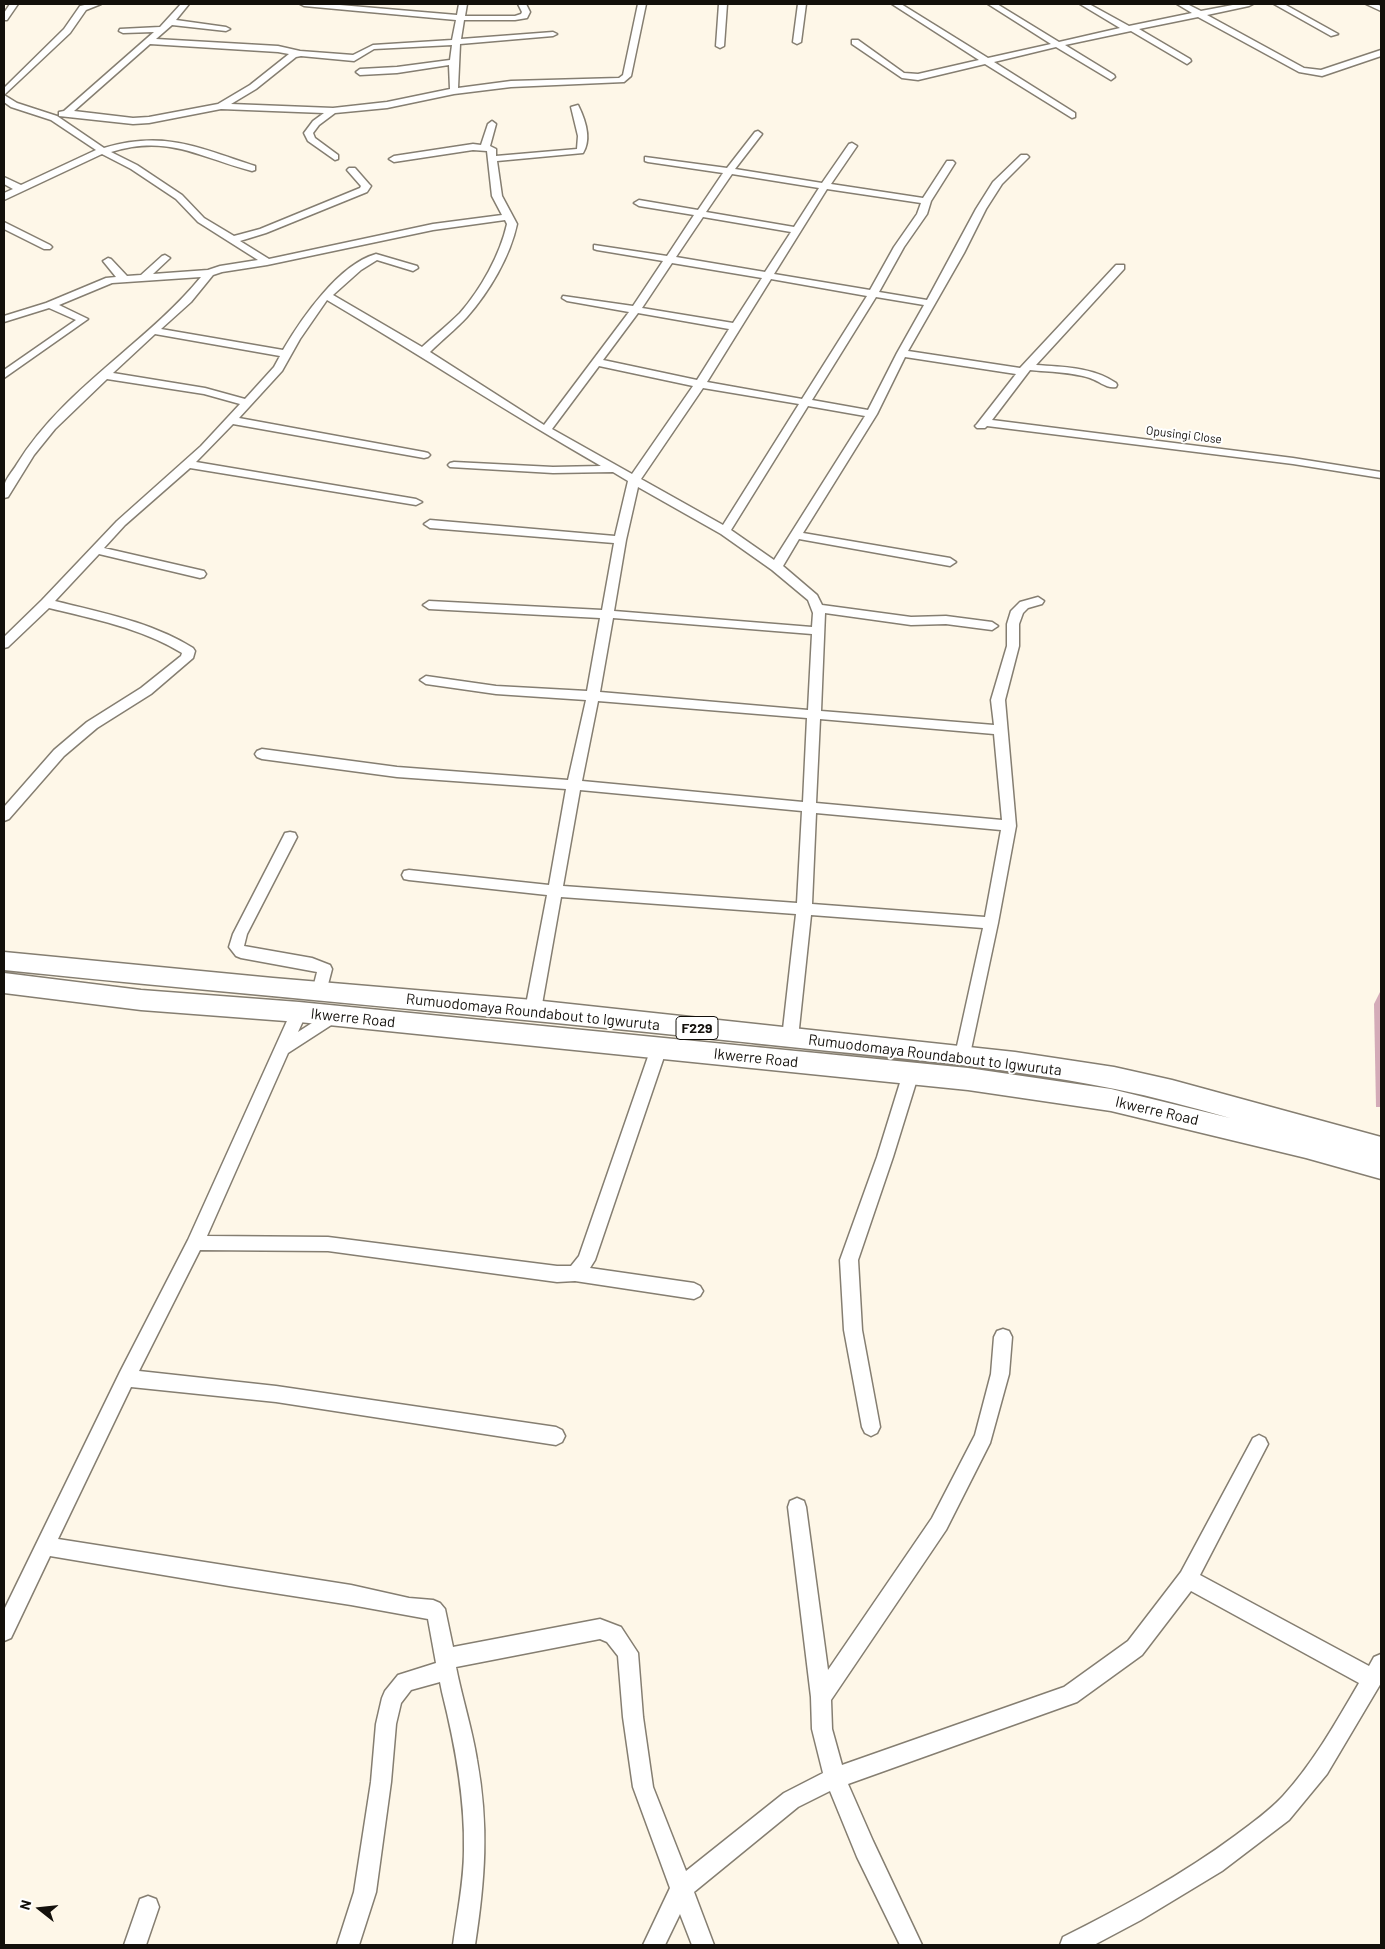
<!DOCTYPE html>
<style>
body{margin:0}
#map{position:relative;width:1385px;height:1949px;overflow:hidden;background:#fef7e8;font-family:Barlow,sans-serif}
canvas{display:block}
.frame{position:absolute;inset:0;border:5px solid #13100b;pointer-events:none}
.north{position:absolute;left:15px;top:1884px;width:50px;height:50px;-webkit-text-stroke:4px #fff;paint-order:stroke;rotate:286deg;font-size:14px;font-weight:700;line-height:20px;text-align:center;color:#13100b}
.north::after{content:'';display:block;margin:auto;width:18px;height:22px;background:#13100b;clip-path:polygon(50% 0,100% 100%,50% 72%,0 100%)}
</style>
<div id="map">
<canvas width="1385" height="1949"></canvas>
<div class="frame"></div>
<div class="north">N</div>
</div>
<script>
const ctx = document.querySelector('canvas').getContext('2d');
ctx.lineJoin = 'round';
function stroke(path, color, width, dash) { ctx.strokeStyle = color; ctx.lineWidth = width; ctx.lineCap = dash ? 'butt' : 'round'; ctx.setLineDash(dash || []); ctx.stroke(path); }
function fillPath(path, color) { ctx.fillStyle = color; ctx.fill(path, 'evenodd'); }
function write(font, color, halo, rows, align = 'center') {
  ctx.font = font + ' Barlow,sans-serif'; ctx.lineWidth = 4; ctx.setLineDash([]); ctx.textBaseline = 'middle'; ctx.strokeStyle = halo; ctx.fillStyle = color; for (const [text, x, y, turn = 0] of rows) {
    ctx.save(); ctx.translate(x, y); ctx.rotate((+turn || 0) * Math.PI / 180); ctx.textAlign = isNaN(turn) ? turn : align; if (halo) ctx.strokeText(text, 0, 0); ctx.fillText(text, 0, 0); ctx.restore();
  }
}
const street = new Path2D(`
 M 10,4 L 18,4 L 7,20 L 4,20 L 4,13 Z
 M 89,4 L 101,4 L 86,10 L 70,33 L 4,95 L 17,103 L 57,116 L 104,148 C 165,130 199,148 255,166 L 255,170 L 252,171 C 199,157 168,134 111,152 L 137,165 L 182,195 L 204,218 L 234,236 L 260,229 L 360,188 L 361,186 L 347,170 L 349,168 L 355,168 L 369,184 L 371,186 L 367,192 L 266,233 L 240,241 L 269,259 L 433,224 L 502,215 L 492,196 L 487,151 L 473,150 L 394,162 L 389,159 L 394,156 L 473,144 L 481,145 L 488,124 L 492,121 L 496,124 L 490,146 L 496,149 L 496,156 L 577,149 L 578,136 L 571,107 L 578,105 C 585,119 592,139 583,153 L 497,161 L 502,196 L 517,224 C 510,257 489,292 467,317 C 456,329 442,340 430,352 L 544,425 L 629,312 L 567,301 L 562,298 L 563,296 L 633,306 L 663,261 L 597,250 L 594,249 L 594,245 L 667,256 L 694,215 L 639,206 L 634,203 L 639,200 L 698,210 L 723,173 L 648,162 L 645,161 L 645,157 L 727,168 L 755,132 L 758,131 L 762,134 L 735,169 L 822,183 L 849,144 L 852,143 L 857,146 L 831,184 L 923,198 L 947,161 L 953,161 L 955,163 L 931,201 L 927,214 L 904,247 L 879,292 L 927,300 L 976,209 L 993,182 L 1021,155 L 1027,155 L 1029,157 L 1002,184 L 986,209 L 964,253 L 908,351 L 1020,368 L 1116,265 L 1124,265 L 1124,269 L 1036,365 C 1063,367 1093,367 1116,383 L 1117,385 L 1116,387 C 1107,389 1099,381 1090,378 C 1071,372 1050,372 1030,370 L 992,420 L 1293,458 L 1381,472 L 1381,478 L 1293,464 L 987,426 L 985,428 L 977,428 L 975,426 L 977,424 L 1016,374 L 905,357 L 877,414 L 803,533 L 950,558 L 956,562 L 950,566 L 799,539 L 783,566 L 817,595 L 822,605 L 911,617 L 946,616 L 992,622 L 998,626 L 992,630 L 946,624 L 911,625 L 825,613 L 821,711 L 994,725 L 991,700 L 1007,646 L 1007,624 L 1011,611 L 1020,602 L 1038,597 L 1044,601 L 1042,604 L 1028,608 L 1023,613 L 1019,624 L 1019,646 L 1005,700 L 1016,826 L 998,923 L 969,1059 L 963,1061 L 957,1059 L 955,1055 L 983,928 L 811,915 L 798,1038 L 795,1042 L 790,1044 L 785,1042 L 782,1038 L 796,914 L 561,897 L 541,1010 L 538,1014 L 533,1016 L 528,1014 L 525,1010 L 547,895 L 409,880 L 404,879 L 402,875 L 404,871 L 409,870 L 549,885 L 566,789 L 397,777 L 262,759 L 257,757 L 255,754 L 257,751 L 262,749 L 397,767 L 568,780 L 586,700 L 496,694 L 426,684 L 420,680 L 426,676 L 496,686 L 587,691 L 600,618 L 429,609 L 423,605 L 429,601 L 602,610 L 614,543 L 430,528 L 424,524 L 430,520 L 615,536 L 628,481 L 613,472 L 553,473 L 450,467 L 448,465 L 450,463 L 454,462 L 553,467 L 601,466 C 508,413 419,354 327,300 L 300,339 L 282,371 L 239,418 L 424,452 L 428,453 L 430,455 L 428,457 L 424,458 L 233,424 L 196,462 L 416,499 L 422,502 L 416,505 L 190,468 L 125,525 L 104,548 L 204,571 L 206,574 L 204,577 L 200,578 L 99,554 L 55,601 C 103,613 151,622 193,648 L 195,651 L 193,658 L 151,694 L 97,728 L 64,756 L 9,819 L 4,821 L 4,807 L 54,750 L 87,722 L 141,688 L 181,656 L 182,653 C 141,628 94,619 49,608 L 8,647 L 4,648 L 4,637 L 42,600 L 117,521 L 201,446 L 240,404 L 204,394 L 107,379 L 55,429 L 34,455 L 8,497 L 4,498 C 4,495 3,490 4,487 C 5,479 13,471 17,464 C 63,389 146,344 201,277 L 112,283 L 59,305 L 88,319 L 4,378 L 4,370 L 76,320 L 49,308 L 4,322 L 4,316 L 46,303 L 106,278 L 116,277 L 103,261 L 108,258 L 111,259 L 127,276 L 141,275 L 162,256 L 165,255 L 170,258 L 153,274 L 208,270 L 220,266 L 258,260 L 198,222 L 176,199 L 131,169 L 102,154 L 4,200 L 4,193 L 13,189 L 4,184 L 4,177 L 21,185 L 96,150 L 51,120 L 11,107 L 4,102 L 4,88 L 64,29 L 80,6 ZM 732,174 L 819,188 L 794,227 L 706,212 ZM 827,189 L 921,203 L 917,214 L 894,247 L 870,290 L 774,274 ZM 703,217 L 791,232 L 765,272 L 676,257 ZM 505,220 L 507,224 C 500,255 481,289 460,313 C 448,325 434,336 422,347 L 333,295 L 361,270 L 377,260 L 413,271 L 418,268 L 417,266 L 376,254 C 339,264 301,319 283,350 L 161,329 L 191,302 L 213,275 L 222,272 L 267,265 L 433,230 ZM 672,263 L 762,278 L 733,323 L 642,308 ZM 771,279 L 867,296 L 802,399 L 707,382 ZM 876,297 L 924,305 L 897,353 L 868,410 L 812,400 ZM 638,313 L 729,329 L 697,380 L 603,360 ZM 155,334 L 280,356 L 274,367 L 245,399 L 205,388 L 113,373 ZM 599,366 L 693,386 L 632,474 L 552,429 ZM 703,388 L 799,404 L 723,525 L 641,479 ZM 808,406 L 865,416 L 774,560 L 731,530 ZM 638,487 L 721,534 L 772,570 L 808,600 L 813,613 L 812,627 L 614,611 L 626,540 ZM 613,618 L 812,634 L 808,710 L 600,692 ZM 598,701 L 807,718 L 803,802 L 582,781 ZM 820,719 L 994,734 L 1002,820 L 816,803 ZM 580,790 L 802,811 L 797,903 L 563,886 ZM 816,813 L 1001,830 L 985,917 L 812,904 Z
 M 181,4 L 189,4 L 176,20 L 226,27 L 230,29 L 226,31 L 172,25 L 156,39 L 278,46 L 300,51 L 353,55 L 373,45 L 452,40 L 456,20 L 304,6 L 300,4 L 328,4 L 457,15 L 459,4 L 467,4 L 465,16 L 515,16 L 521,14 L 522,12 L 518,4 L 526,4 L 530,12 L 527,18 L 515,20 L 464,20 L 461,39 L 553,32 L 557,34 L 553,36 L 460,44 L 458,88 L 511,81 L 619,78 L 623,75 L 638,4 L 646,4 L 631,76 L 624,82 L 511,87 L 454,94 L 387,108 L 335,113 L 319,125 L 313,133 L 315,138 L 338,155 L 338,159 L 335,160 L 308,141 L 304,133 L 313,121 L 324,113 L 221,109 L 149,123 L 133,124 L 59,116 L 59,112 L 64,111 L 154,32 L 123,33 L 119,31 L 120,29 L 160,27 ZM 150,44 L 278,52 L 289,54 L 250,85 L 218,104 L 149,117 L 133,118 L 74,111 ZM 452,45 L 450,60 L 397,67 L 360,69 L 356,72 L 360,75 L 397,73 L 449,65 L 450,89 L 387,102 L 333,108 L 231,104 L 256,89 L 296,57 L 301,56 L 354,61 L 374,49 Z
 M 719,4 L 727,4 L 724,46 L 720,48 L 716,46 Z
 M 798,4 L 806,4 L 801,42 L 797,44 L 793,42 Z
 M 892,4 L 901,4 L 988,58 L 1051,44 L 988,4 L 997,4 L 1059,42 L 1120,28 L 1080,4 L 1089,4 L 1129,26 L 1192,13 L 1177,4 L 1187,4 L 1201,11 L 1238,4 L 1253,4 L 1249,6 L 1207,15 L 1304,68 L 1321,70 L 1381,50 L 1381,56 L 1322,76 L 1299,72 L 1198,17 L 1139,29 L 1190,59 L 1191,61 L 1187,64 L 1131,31 L 1065,45 L 1114,75 L 1115,77 L 1111,80 L 1056,47 L 994,62 L 1075,113 L 1075,117 L 1072,118 L 985,64 L 918,80 L 902,78 L 852,44 L 852,40 L 858,40 L 904,73 L 918,74 L 979,60 Z
 M 1274,4 L 1284,4 L 1338,34 L 1331,36 Z
 M 1366,4 L 1376,4 L 1381,6 L 1381,11 Z
 M 4,222 L 50,245 L 52,247 L 50,249 L 44,249 L 4,229 Z
 M 290,832 L 295,833 L 297,837 L 247,934 L 244,946 L 312,958 L 330,965 L 332,969 L 325,996 L 320,998 L 315,996 L 312,992 L 317,972 L 241,958 L 236,956 L 229,947 L 233,934 L 283,837 L 285,833 Z
 M 299,1006 L 304,1008 L 307,1012 L 298,1032 L 329,1012 L 334,1010 L 339,1012 L 342,1016 L 339,1020 L 288,1053 L 207,1236 L 328,1237 L 557,1266 L 571,1266 L 579,1256 L 651,1048 L 654,1044 L 659,1042 L 664,1044 L 667,1048 L 595,1260 L 590,1268 L 694,1283 L 700,1286 L 703,1291 L 700,1296 L 694,1299 L 575,1281 L 557,1282 L 328,1251 L 200,1250 L 139,1371 L 276,1386 L 556,1427 L 562,1430 L 565,1436 L 562,1442 L 556,1445 L 276,1402 L 131,1387 L 58,1539 L 351,1585 L 409,1598 L 433,1600 L 440,1603 L 445,1609 L 453,1647 L 600,1619 L 621,1627 L 638,1653 L 643,1717 L 653,1787 L 686,1871 L 784,1793 L 823,1773 L 812,1729 L 811,1697 L 788,1507 L 790,1501 L 797,1498 L 804,1501 L 806,1507 L 828,1670 L 932,1518 L 975,1435 L 991,1374 L 994,1337 L 997,1331 L 1003,1329 L 1009,1331 L 1012,1337 L 1009,1374 L 990,1443 L 946,1530 L 831,1700 L 832,1729 L 842,1765 L 1064,1687 L 1128,1641 L 1181,1572 L 1253,1438 L 1259,1435 L 1265,1438 L 1268,1444 L 1200,1575 L 1369,1666 L 1374,1657 L 1381,1654 L 1381,1683 L 1327,1774 L 1289,1820 L 1222,1871 L 1141,1920 L 1094,1945 L 1060,1945 L 1063,1937 C 1123,1907 1182,1875 1236,1835 C 1252,1823 1269,1811 1283,1796 C 1314,1762 1336,1722 1359,1683 L 1191,1591 L 1142,1655 L 1077,1702 L 848,1784 L 873,1841 L 922,1945 L 900,1945 L 857,1857 L 830,1791 L 798,1807 L 694,1892 L 714,1945 L 692,1945 L 680,1914 L 665,1945 L 643,1945 L 670,1888 L 633,1787 L 623,1717 L 618,1656 L 607,1642 L 600,1639 L 456,1667 C 462,1698 472,1728 477,1760 C 489,1826 485,1880 475,1945 L 453,1945 C 457,1914 464,1882 464,1850 C 465,1797 455,1744 442,1692 L 440,1682 L 411,1690 L 401,1703 L 396,1724 L 391,1782 L 376,1892 L 359,1945 L 337,1945 L 354,1892 L 371,1782 L 376,1724 L 382,1698 L 385,1691 L 398,1675 L 436,1663 L 428,1619 L 351,1605 L 229,1586 L 50,1556 L 11,1638 L 4,1641 L 4,1610 L 120,1372 L 188,1240 L 291,1012 L 294,1008 Z
 M 911,1067 L 917,1069 L 919,1073 L 893,1157 L 858,1260 L 862,1330 L 880,1427 L 877,1433 L 871,1436 L 865,1433 L 862,1427 L 844,1330 L 840,1260 L 877,1157 L 903,1073 L 905,1069 Z
 M 148,1896 L 156,1899 L 159,1907 L 146,1945 L 124,1945 L 140,1899 Z`);
const primary = new Path2D(`
 M 4,952 L 273,978 L 533,1000 L 1015,1052 L 1114,1067 L 1172,1080 L 1381,1137 L 1381,1179 L 1306,1158 L 1111,1111 L 968,1090 L 299,1022 L 141,1010 L 4,993 L 4,973 L 141,990 L 299,1002 L 968,1068 L 1111,1089 L 1230,1118 C 1192,1107 1154,1097 1115,1089 C 990,1064 861,1055 733,1041 C 490,1015 247,995 4,970 Z`);
stroke(street, '#857e71', 3);
stroke(primary, '#857e71', 3);
fillPath(street, '#fff');
fillPath(primary, '#fff');
fillPath(new Path2D(`
 M 1381,990 L 1381,1107 L 1376,1107 L 1374,1004 Z`), '#d4abb8');
write('12px', '#13100b', '#fff', [
 ["Opusingi Close",1184,435,7]
]);
for (const [x, y, w] of [
 [697,1028,42]
]) { const box = new Path2D(); box.roundRect(x - w / 2, y - 11.5, w, 23, 4); ctx.fillStyle = '#fff'; ctx.fill(box); stroke(box, '#13100b', 1); }
write('bold 14px', '#13100b', null, [
 ["F229",697,1028]
]);
write('15px', '#13100b', '#fff', [
 ["Rumuodomaya Roundabout to Igwuruta",533,1012,6],
 ["Ikwerre Road",353,1018,6],
 ["Rumuodomaya Roundabout to Igwuruta",935,1055,7],
 ["Ikwerre Road",756,1058,6],
 ["Ikwerre Road",1157,1111,13]
]);
</script>
